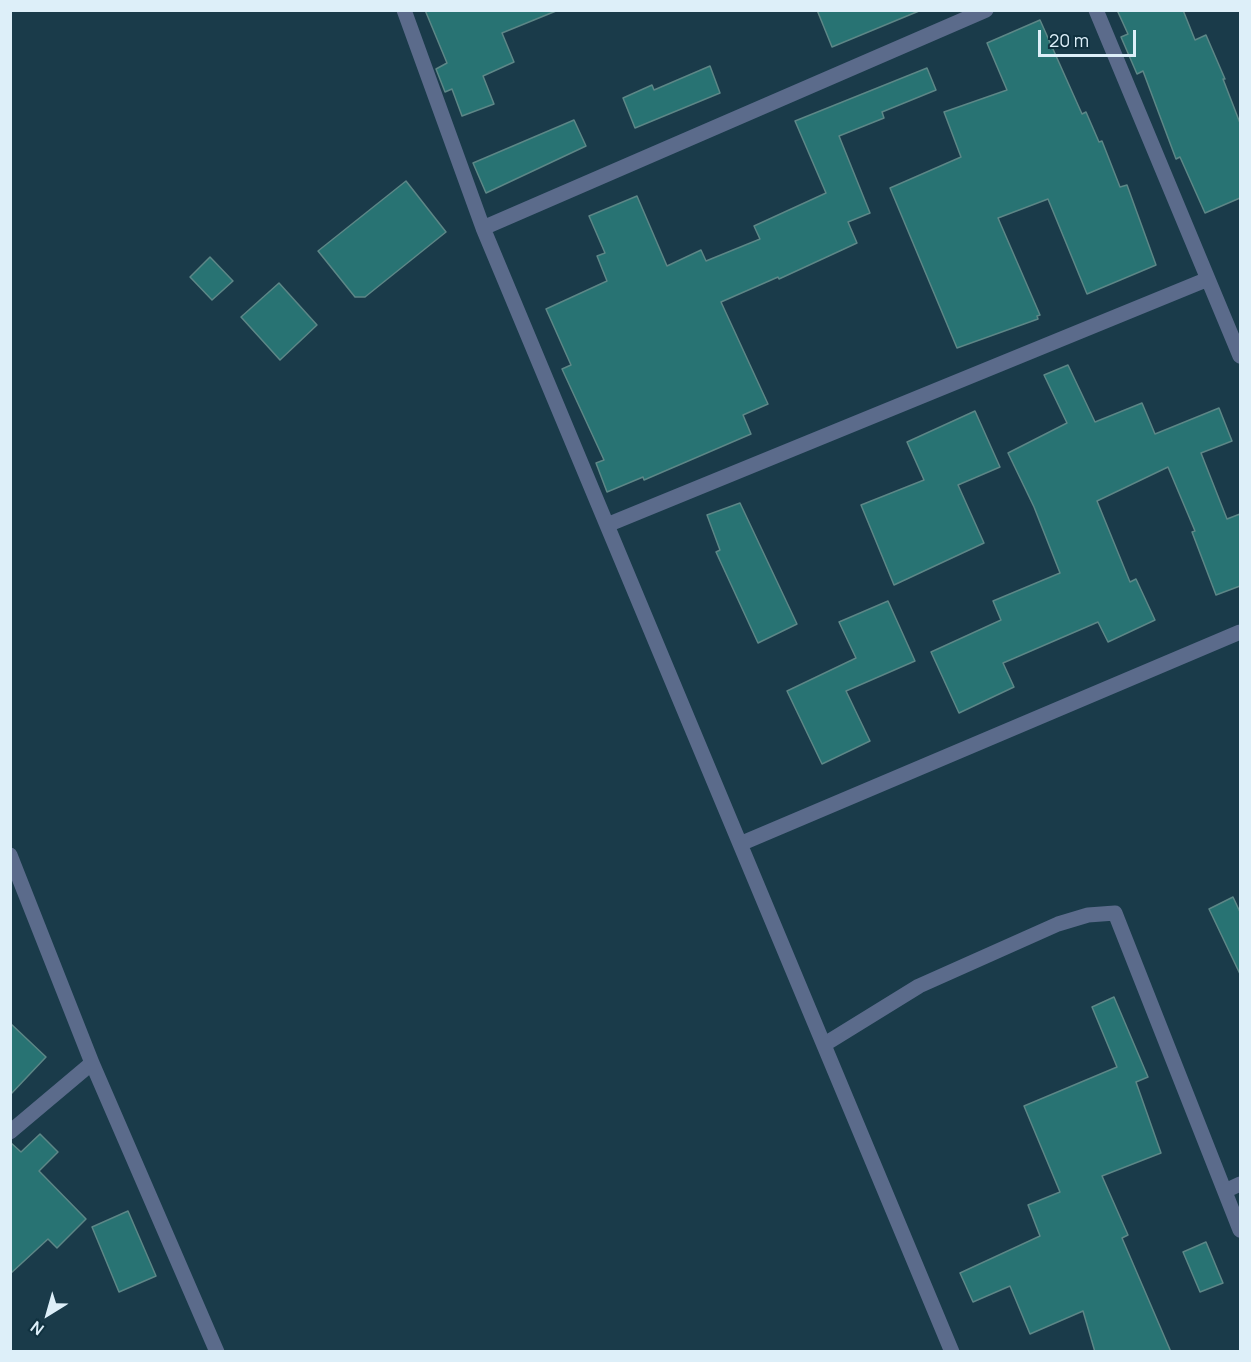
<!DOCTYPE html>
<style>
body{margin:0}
#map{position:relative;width:1251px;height:1362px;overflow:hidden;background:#1a3b4a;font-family:Manrope,sans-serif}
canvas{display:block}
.frame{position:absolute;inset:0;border:12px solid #ddeff9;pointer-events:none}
.north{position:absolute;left:18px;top:1284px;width:60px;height:60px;-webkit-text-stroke:4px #10313f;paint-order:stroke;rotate:217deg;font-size:16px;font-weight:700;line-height:24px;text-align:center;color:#ddeff9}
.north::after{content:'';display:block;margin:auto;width:21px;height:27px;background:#ddeff9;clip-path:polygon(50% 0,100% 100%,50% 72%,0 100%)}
.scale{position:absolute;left:1038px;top:30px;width:98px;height:27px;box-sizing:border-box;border:3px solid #ddeff9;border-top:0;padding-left:8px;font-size:18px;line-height:21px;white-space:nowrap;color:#ddeff9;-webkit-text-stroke:4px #10313f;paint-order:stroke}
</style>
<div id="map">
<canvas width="1251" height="1362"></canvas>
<div class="frame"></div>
<div class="north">N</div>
<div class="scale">20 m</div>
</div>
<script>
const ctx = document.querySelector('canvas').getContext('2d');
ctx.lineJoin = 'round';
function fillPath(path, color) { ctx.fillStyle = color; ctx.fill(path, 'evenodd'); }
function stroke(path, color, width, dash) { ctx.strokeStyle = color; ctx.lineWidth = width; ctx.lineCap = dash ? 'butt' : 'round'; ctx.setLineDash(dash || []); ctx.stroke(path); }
const building = new Path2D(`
 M 425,10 L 556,10 L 556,11 L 502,33 L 514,62 L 483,76 L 494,104 L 462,116 L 452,89 L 445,92 L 436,69 L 447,63 Z
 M 817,10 L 919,10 L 919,11 L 832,47 Z
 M 1117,10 L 1183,10 L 1195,40 L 1206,35 L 1225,79 L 1223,79 L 1240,123 L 1240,198 L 1205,213 L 1180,157 L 1176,159 L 1143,71 L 1137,74 L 1121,37 L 1128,34 Z
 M 1040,20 L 1082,114 L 1086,112 L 1099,142 L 1102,141 L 1120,187 L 1127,185 L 1156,265 L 1087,294 L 1048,199 L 998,218 L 1040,315 L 1037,316 L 1038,319 L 957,348 L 890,188 L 961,157 L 944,112 L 1007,90 L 987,43 Z
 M 710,66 L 720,93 L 635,128 L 623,98 L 652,85 L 654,90 Z
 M 927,68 L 936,90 L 882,112 L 884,118 L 839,136 L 870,213 L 848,222 L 857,243 L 779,279 L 778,277 L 721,302 L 768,404 L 743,415 L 751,434 L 644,480 L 643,477 L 607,492 L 596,463 L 604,460 L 562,369 L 571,365 L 546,309 L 607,281 L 597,256 L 605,253 L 589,216 L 637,196 L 667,266 L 701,250 L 706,261 L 760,239 L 754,226 L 826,193 L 795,121 Z
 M 574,120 L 586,146 L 486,193 L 473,163 Z
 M 406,181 L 446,232 L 365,297 L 355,297 L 318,251 Z
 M 210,257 L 233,281 L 212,300 L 190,277 Z
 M 279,283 L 317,325 L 280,360 L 241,317 Z
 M 1068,365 L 1095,422 L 1142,403 L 1155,434 L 1219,408 L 1232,441 L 1201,453 L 1227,519 L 1240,514 L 1240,586 L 1216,595 L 1192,532 L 1195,531 L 1168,467 L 1097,501 L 1130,582 L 1136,579 L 1155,620 L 1108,642 L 1098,622 L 1003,663 L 1014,687 L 959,713 L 931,652 L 1001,620 L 993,601 L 1060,573 L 1034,507 L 1008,453 L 1067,423 L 1044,375 Z
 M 975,411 L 1000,467 L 958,485 L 984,543 L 894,585 L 861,505 L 924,480 L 907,442 Z
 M 740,503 L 797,624 L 758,643 L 716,552 L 720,550 L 707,515 Z
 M 888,601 L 915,661 L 846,691 L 870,741 L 822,764 L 787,691 L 856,658 L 839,622 Z
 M 1233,897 L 1240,912 L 1240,974 L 1209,909 Z
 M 1114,997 L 1148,1077 L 1136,1082 L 1161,1153 L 1102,1176 L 1128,1235 L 1122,1238 L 1171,1352 L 1095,1352 L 1083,1311 L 1030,1334 L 1010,1286 L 973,1302 L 960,1273 L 1040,1236 L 1028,1205 L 1060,1192 L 1024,1106 L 1117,1067 L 1092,1007 Z
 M 10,1023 L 46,1057 L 10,1095 Z
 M 40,1134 L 58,1152 L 39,1171 L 86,1219 L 57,1248 L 48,1239 L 10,1274 L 10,1142 L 21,1152 Z
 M 128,1211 L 156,1276 L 119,1292 L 92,1227 Z
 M 1206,1242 L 1223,1283 L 1200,1292 L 1183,1252 Z`);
fillPath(building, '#287373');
stroke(building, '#5d8787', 1.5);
stroke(new Path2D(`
 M 404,10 L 483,228 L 952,1352
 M 1096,10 L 1240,356
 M 483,228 L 986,10
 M 607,525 L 1208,279
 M 740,844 L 1240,632
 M 10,855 L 92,1063 L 217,1352
 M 825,1044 L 919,986 L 1058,924 L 1088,915 L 1115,913 L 1240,1230
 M 10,1132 L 92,1063
 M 1225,1191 L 1240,1184`), '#5b6b8b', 15);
</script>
